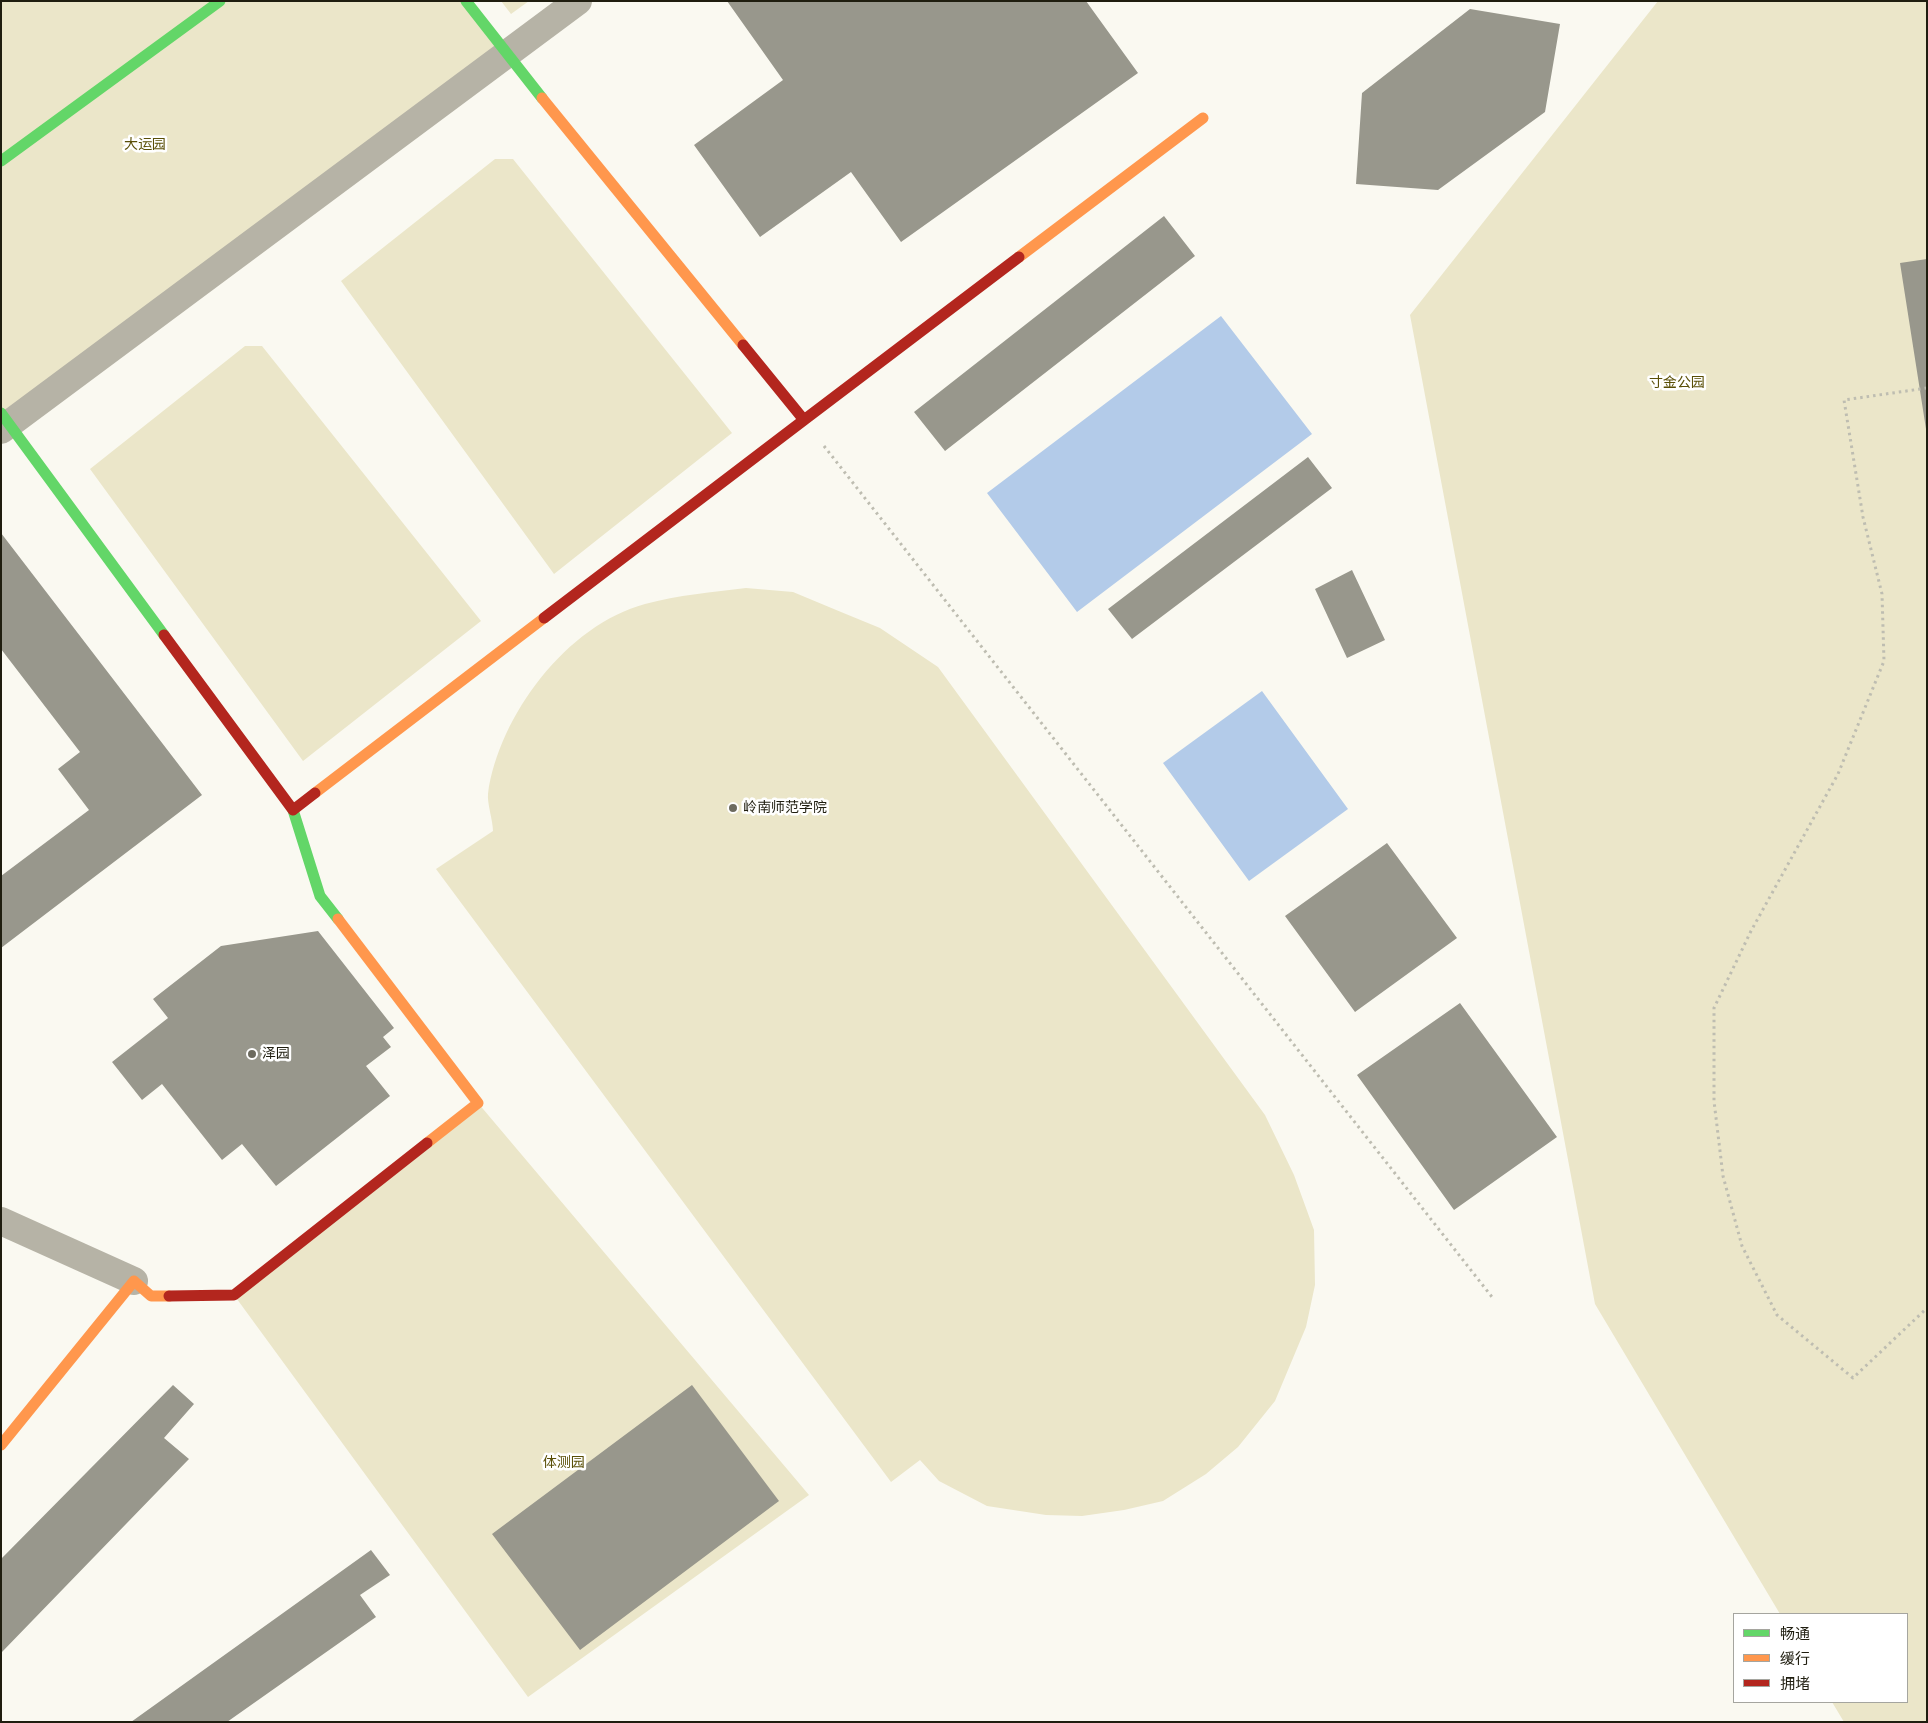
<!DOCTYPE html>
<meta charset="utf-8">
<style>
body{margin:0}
#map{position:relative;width:1928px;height:1723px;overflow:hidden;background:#faf9f1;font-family:Cabin,"Noto Sans SC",sans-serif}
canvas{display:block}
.frame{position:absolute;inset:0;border:2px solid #1f1d0f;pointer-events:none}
.legend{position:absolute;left:1733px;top:1613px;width:175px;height:90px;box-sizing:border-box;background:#fff;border:1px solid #a5a59f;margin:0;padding:6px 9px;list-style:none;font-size:15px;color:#1f1d0f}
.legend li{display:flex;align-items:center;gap:10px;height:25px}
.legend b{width:25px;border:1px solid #a5a59f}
</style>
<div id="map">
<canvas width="1928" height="1723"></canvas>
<div class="frame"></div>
<ul class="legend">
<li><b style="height:6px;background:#63d668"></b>畅通</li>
<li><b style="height:6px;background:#ff974d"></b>缓行</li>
<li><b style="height:6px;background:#b3261e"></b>拥堵</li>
</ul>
</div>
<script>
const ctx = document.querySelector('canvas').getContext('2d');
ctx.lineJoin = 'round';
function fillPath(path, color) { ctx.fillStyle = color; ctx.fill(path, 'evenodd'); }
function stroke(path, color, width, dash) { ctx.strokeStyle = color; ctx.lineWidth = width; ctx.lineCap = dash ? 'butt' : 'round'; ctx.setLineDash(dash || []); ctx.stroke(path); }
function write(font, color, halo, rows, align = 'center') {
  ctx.font = font + ' Cabin,"Noto Sans SC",sans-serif'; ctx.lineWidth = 5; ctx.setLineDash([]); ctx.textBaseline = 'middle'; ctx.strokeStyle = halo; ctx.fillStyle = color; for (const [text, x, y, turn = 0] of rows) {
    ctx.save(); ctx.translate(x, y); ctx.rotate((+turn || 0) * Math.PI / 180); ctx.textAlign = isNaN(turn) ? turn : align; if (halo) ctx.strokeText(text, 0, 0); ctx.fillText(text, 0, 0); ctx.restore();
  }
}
fillPath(new Path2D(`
 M 1,1 L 467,1 L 507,54 L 1,413 Z
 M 501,1 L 529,1 L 511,14 Z
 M 1658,1 L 1927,1 L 1927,1722 L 1844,1722 L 1832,1702 L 1907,1702 L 1907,1614 L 1780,1614 L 1595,1304 L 1410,315 Z
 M 495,159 L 513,159 L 732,433 L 554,574 L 341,281 Z
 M 245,346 L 262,346 L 481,621 L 303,761 L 90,469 Z
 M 746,588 L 793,592 L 841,612 L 880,628 L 938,667 L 1265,1115 L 1294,1175 L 1314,1230 L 1315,1285 L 1306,1327 L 1275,1401 L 1238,1447 L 1206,1474 L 1163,1501 L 1124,1510 L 1082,1516 L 1046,1515 L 987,1506 L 939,1481 L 920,1460 L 891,1482 L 436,869 L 493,831 C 493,821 487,803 488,794 C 499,715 567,625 645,604 C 678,595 713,592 746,588 Z
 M 478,1103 L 809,1495 L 528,1697 L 234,1295 Z`), '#ebe6c9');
fillPath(new Path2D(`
 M 1221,316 L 1312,434 L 1077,612 L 987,493 Z
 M 1262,691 L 1348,809 L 1249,881 L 1163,763 Z`), '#b3cbe9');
fillPath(new Path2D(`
 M 727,1 L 1086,1 L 1138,73 L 901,242 L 851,172 L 760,237 L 694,145 L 783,80 Z
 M 1470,9 L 1560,24 L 1545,112 L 1438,190 L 1356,184 L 1362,93 Z
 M 1164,216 L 1195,256 L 945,451 L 914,412 Z
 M 1927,259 L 1927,429 L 1926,429 L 1900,263 Z
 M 1308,457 L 1332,488 L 1132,639 L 1108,609 Z
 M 1,533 L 202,795 L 1,948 L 1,876 L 89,810 L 58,769 L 80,752 L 1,649 Z
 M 1352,570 L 1385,640 L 1347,658 L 1315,589 Z
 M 1387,843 L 1457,938 L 1355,1012 L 1285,916 Z
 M 318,931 L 394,1028 L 383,1037 L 391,1047 L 366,1066 L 390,1096 L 276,1186 L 242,1144 L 222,1160 L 162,1084 L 142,1100 L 112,1062 L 168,1018 L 153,999 L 221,946 Z
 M 1460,1003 L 1557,1137 L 1454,1210 L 1357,1075 Z
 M 173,1385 L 194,1404 L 164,1438 L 189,1459 L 1,1653 L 1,1559 Z
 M 692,1385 L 779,1501 L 580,1650 L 492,1534 Z
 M 371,1550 L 390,1575 L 360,1595 L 376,1617 L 227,1722 L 131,1722 Z`), '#98978c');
stroke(new Path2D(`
 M 1927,388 L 1844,400 L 1863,517 L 1882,594 L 1884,661 L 1838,774 L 1751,931 L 1714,1008 L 1714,1101 L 1723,1176 L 1742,1246 L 1777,1315 L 1853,1378 L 1927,1308
 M 824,446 L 1492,1297`), '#bebdb1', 3, [2.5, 4]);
stroke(new Path2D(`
 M 1,430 L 578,1
 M 1,1221 L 134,1281`), '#b6b3a6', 28);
stroke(new Path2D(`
 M 466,1 L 542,98
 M 1,161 L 220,1
 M 1,413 L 164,635
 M 293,810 L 320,896 L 338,919`), '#63d668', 11);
stroke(new Path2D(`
 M 542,98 L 743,345
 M 1019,257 L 1203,118
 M 315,793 L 544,618
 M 338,919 L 478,1103 L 427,1143
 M 1,1445 L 134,1281 L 151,1296 L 169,1296`), '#ff974d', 11);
stroke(new Path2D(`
 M 804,420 L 1019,257
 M 544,618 L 804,420 L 743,345
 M 164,635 L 293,810 L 315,793
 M 169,1296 L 234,1295 L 427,1143`), '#b3261e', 11);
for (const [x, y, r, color] of [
 [733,808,5,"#6c6a5e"],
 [252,1054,5,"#6c6a5e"]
]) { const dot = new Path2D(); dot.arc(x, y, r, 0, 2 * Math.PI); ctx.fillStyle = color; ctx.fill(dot); stroke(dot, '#fff', 2); }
write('14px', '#5a4f07', '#fff', [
 ["大运园",145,145],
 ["寸金公园",1677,383],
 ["体测园",564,1463]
]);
write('14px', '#1f1d0f', '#fff', [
 ["岭南师范学院",743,808],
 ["泽园",262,1054]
], 'left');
</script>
